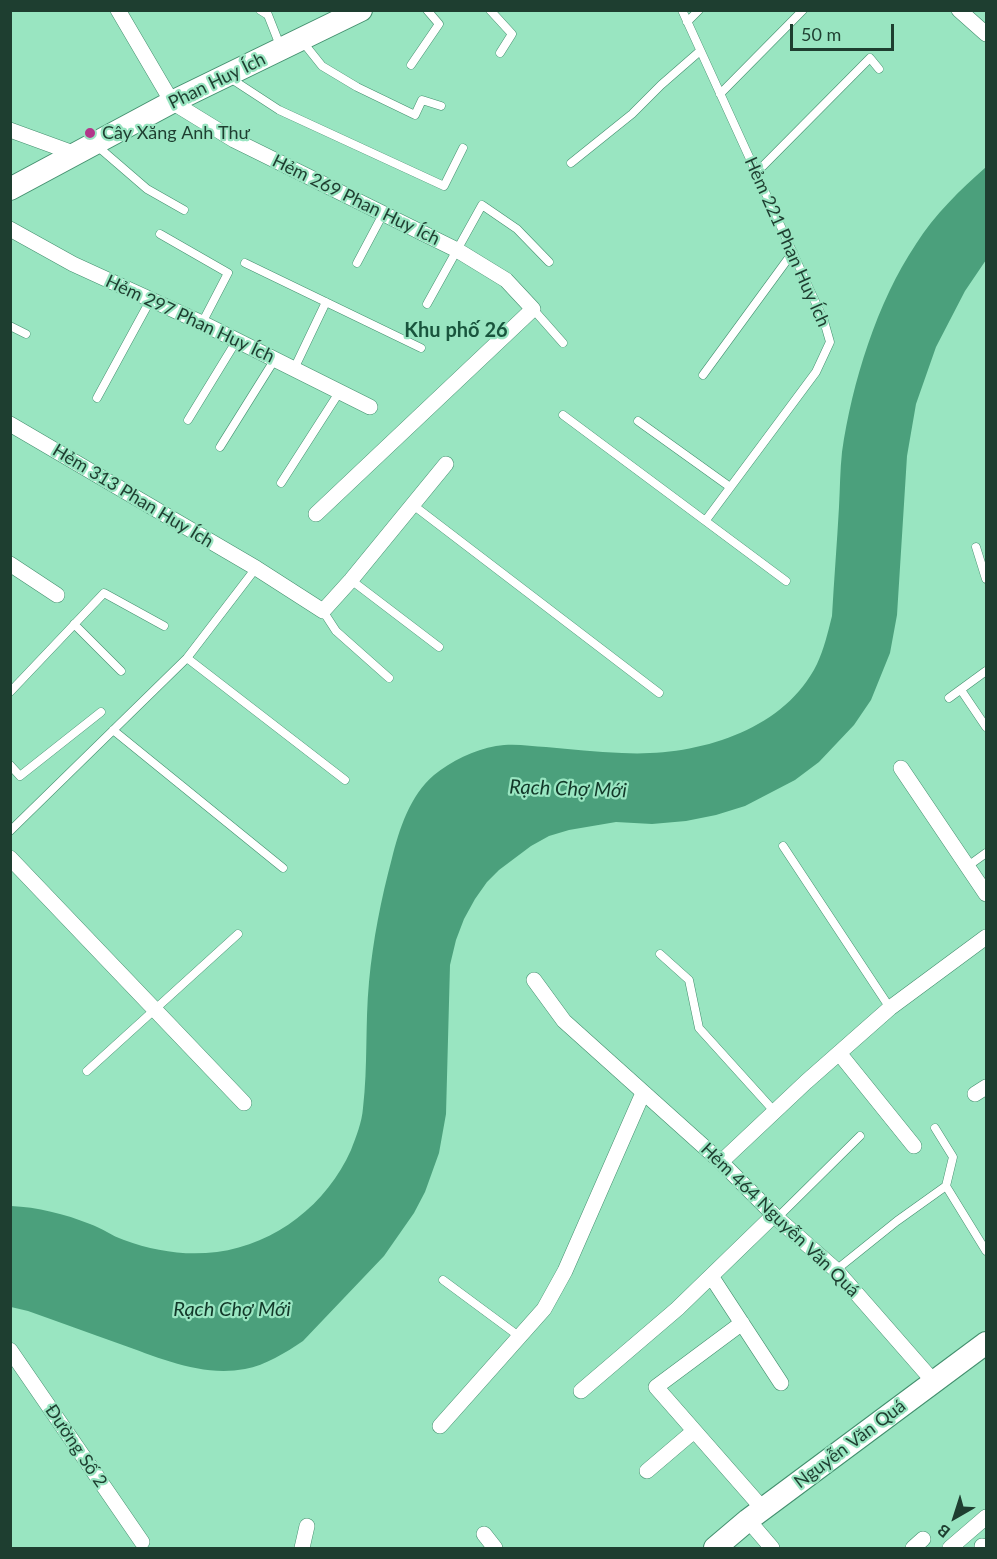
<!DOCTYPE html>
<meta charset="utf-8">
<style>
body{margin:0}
#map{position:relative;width:997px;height:1559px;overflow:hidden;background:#99e5c1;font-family:Lato,sans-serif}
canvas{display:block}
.frame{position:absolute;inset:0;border:12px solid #1e3e30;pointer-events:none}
.north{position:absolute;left:925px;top:1487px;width:60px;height:60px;-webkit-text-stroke:4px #99e5c1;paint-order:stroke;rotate:219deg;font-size:16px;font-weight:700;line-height:24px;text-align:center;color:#1e3e30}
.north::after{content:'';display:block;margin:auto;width:21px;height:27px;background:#1e3e30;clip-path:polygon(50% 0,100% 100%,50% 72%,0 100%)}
.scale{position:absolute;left:790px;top:24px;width:104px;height:27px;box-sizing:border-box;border:3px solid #1e3e30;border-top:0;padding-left:8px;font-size:18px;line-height:21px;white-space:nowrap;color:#1e3e30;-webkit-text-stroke:4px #99e5c1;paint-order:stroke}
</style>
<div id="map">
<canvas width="997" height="1559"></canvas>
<div class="frame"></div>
<div class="north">B</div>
<div class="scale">50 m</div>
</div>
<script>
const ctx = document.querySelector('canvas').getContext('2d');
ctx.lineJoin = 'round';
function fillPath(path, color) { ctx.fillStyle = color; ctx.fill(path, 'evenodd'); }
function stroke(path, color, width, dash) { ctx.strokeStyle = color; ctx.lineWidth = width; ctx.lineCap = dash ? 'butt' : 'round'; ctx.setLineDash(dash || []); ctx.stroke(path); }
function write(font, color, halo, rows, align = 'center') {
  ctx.font = font + ' Lato,sans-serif'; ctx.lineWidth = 4.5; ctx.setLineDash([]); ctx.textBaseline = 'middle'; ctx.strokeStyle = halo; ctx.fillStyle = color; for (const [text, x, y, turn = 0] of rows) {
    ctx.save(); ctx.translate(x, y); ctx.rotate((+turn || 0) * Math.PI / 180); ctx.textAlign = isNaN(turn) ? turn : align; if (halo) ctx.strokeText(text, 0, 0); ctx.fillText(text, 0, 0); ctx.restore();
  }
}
fillPath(new Path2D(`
 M 986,167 L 986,260 L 965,291 L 936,347 L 916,404 L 907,456 L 897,615 L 890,653 L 871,700 L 854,725 L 819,762 L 795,780 L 745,806 L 716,815 L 686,821 L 652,824 L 616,822 L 569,830 L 549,836 L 531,846 L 499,870 L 487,882 L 475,899 L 464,919 L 456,940 L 450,965 L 446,1114 L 439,1153 L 425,1192 L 414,1213 L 384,1256 L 303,1341 C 285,1353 266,1365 245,1369 C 201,1377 160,1358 120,1344 C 89,1333 59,1322 28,1311 L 11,1307 L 11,1206 C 37,1207 65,1214 90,1224 C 102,1228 112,1236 124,1240 C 154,1251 185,1256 217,1252 C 276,1244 327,1204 351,1150 C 356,1137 362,1122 363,1108 C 368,1066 365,1024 369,982 C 373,940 381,899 392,858 C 399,830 410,795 434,775 C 451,761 474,750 496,746 C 513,743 530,746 546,747 C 571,749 596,752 622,753 C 693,757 783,733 817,664 C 824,649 828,632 832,616 C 834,580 837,543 839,507 C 840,489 840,470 842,452 C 852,383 877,302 916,244 C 935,214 960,190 986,167 Z`), '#4ba07c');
const service = new Path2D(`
 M 260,10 L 268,15 L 281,48
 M 490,10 L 512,34 L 500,53
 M 682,10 L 824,321 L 830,342 L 816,372 L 706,520
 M 687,22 L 699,10
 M 302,41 L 322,66 L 357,87 L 415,115 L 422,100 L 441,106
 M 411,65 L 439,24 L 427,10
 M 230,78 L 279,110 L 444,186 L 463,148
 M 720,94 L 803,10
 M 96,145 L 147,189 L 184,210
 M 571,163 L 632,114 L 661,85 L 700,51
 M 756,173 L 870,58 L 879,69
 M 160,234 L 228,273 L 202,323
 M 245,263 L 421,348
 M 357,263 L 383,214
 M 427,304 L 482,205 L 517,229 L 549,262
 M 533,309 L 563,343
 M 10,326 L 26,334
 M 294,369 L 326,302
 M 703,375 L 793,252
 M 97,398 L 151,299
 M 563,415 L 786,581
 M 188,420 L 237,340
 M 638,421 L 730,487
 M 220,447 L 275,359
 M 281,483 L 340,391
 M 413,505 L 659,693
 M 976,547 L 986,579
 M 351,580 L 439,647
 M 323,611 L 336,631 L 389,678
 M 74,624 L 121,671
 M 187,658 L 345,780
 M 961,690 L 986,727
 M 10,692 L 104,593 L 164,626
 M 949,698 L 986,671
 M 113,730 L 283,868
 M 10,765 L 20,776 L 101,712
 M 10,831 L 187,658 L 256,568
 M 783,846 L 890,1008
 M 968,866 L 986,853
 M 660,954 L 689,980 L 699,1028 L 774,1111
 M 87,1071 L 238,934
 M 935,1128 L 953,1157 L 946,1186 L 986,1251
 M 777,1218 L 860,1136
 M 836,1270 L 897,1221 L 946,1186
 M 443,1280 L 520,1337`);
const minor = new Path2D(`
 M 118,10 L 172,102 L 234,140 L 457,250 L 506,280 L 533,309 L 316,514
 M 959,10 L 986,34
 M 10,130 L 76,154
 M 10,229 L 73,264 L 202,323 L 370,407
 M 10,424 L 256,568 L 323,611 L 351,580 L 446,464
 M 10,564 L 57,595
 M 901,768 L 986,894
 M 10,858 L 244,1103
 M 534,980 L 564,1021 L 721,1162 L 777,1218 L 836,1270 L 934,1382
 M 839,1053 L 914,1146
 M 975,1094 L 986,1087
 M 721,1162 L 806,1082 L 890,1008 L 986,937
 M 711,1276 L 781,1383
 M 742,1323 L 656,1387 L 763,1509
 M 10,1350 L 142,1542
 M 581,1391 L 677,1309 L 774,1215
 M 440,1426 L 544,1309 L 565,1271 L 643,1093
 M 647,1471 L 694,1431
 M 748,1520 L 772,1548
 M 484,1534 L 495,1548
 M 982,1546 L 984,1548
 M 302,1548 L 307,1526
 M 913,1548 L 923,1539
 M 950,1548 L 986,1517`);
const secondary = new Path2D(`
 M 10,189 L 172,102 L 361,10
 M 715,1548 L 748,1520 L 986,1343`);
stroke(service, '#438f6e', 9);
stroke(minor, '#438f6e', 16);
stroke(secondary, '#438f6e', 24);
stroke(service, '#fff', 8);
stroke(minor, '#fff', 15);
stroke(secondary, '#fff', 22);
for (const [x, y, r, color] of [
 [90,133,6,"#b2378a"]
]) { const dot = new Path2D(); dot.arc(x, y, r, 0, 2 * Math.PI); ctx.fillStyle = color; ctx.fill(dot); stroke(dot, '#99e5c1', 2); }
write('18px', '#1e3e30', '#99e5c1', [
 ["Phan Huy Ích",217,81,-26],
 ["Hẻm 269 Phan Huy Ích",356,200,26],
 ["Hẻm 221 Phan Huy Ích",787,242,66],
 ["Hẻm 297 Phan Huy Ích",190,319,25],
 ["Hẻm 313 Phan Huy Ích",133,496,31],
 ["Hẻm 464 Nguyễn Văn Quá",780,1220,44],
 ["Nguyễn Văn Quá",850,1444,-37],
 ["Đường Số 2",76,1446,56]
]);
write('18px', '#1e3e30', '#99e5c1', [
 ["Cây Xăng Anh Thư",102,133]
], 'left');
write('bold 20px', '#19553d', '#99e5c1', [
 ["Khu phố 26",456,331]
]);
write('italic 20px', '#123829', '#99e5c1', [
 ["Rạch Chợ Mới",568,789,2],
 ["Rạch Chợ Mới",232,1310]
]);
</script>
